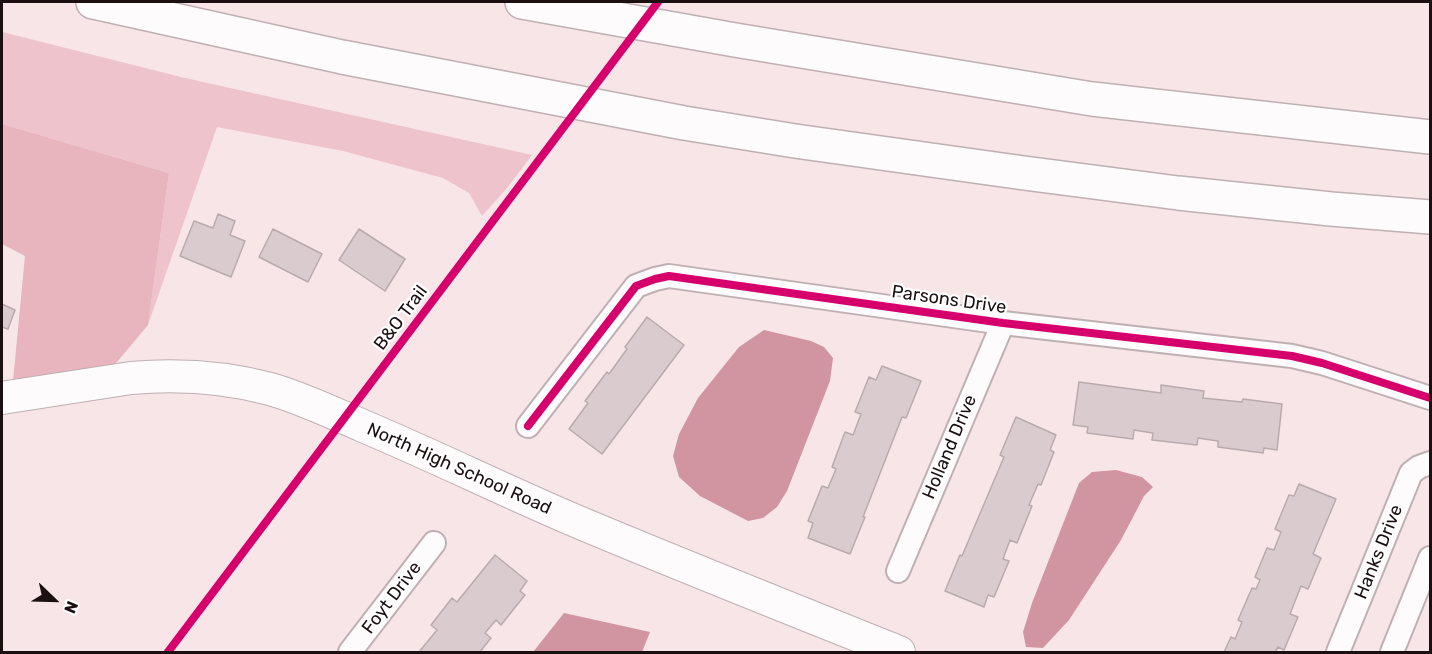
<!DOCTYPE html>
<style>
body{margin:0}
#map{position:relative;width:1432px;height:654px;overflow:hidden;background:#f7e5e8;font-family:Rubik,sans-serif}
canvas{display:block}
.frame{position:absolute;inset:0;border:3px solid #1c0f12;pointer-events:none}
.north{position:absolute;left:24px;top:570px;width:60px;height:60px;-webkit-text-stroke:4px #fff;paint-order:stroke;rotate:113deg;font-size:16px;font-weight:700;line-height:24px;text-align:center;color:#1c0f12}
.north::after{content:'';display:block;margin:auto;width:21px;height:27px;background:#1c0f12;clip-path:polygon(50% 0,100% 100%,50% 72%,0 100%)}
</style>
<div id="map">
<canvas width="1432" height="654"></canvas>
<div class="frame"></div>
<div class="north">N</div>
</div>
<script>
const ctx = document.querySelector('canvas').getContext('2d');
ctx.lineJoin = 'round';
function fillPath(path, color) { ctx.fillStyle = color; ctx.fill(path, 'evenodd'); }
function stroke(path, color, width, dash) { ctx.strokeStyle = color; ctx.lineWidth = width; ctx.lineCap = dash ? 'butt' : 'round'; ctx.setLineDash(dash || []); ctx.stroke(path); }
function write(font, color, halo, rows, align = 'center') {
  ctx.font = font + ' Rubik,sans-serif'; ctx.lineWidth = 4.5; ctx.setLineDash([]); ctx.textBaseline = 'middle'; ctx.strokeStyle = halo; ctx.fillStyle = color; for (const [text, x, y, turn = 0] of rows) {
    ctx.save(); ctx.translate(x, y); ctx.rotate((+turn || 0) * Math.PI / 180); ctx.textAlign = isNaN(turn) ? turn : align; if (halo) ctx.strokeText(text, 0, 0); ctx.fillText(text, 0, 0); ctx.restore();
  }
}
fillPath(new Path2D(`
 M 2,32 L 185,78 L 532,155 L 507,188 L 482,216 L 469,193 L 443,178 L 343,151 L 217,127 L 148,325 L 169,173 L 2,124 Z`), '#eec3cb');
fillPath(new Path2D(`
 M 2,124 L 169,173 L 148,325 L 112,368 L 13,381 L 25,256 L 2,244 Z`), '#e8b4be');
fillPath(new Path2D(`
 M 764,330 L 811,341 L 824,347 L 833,358 L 830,381 L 787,491 L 777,507 L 763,518 L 748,521 L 700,496 L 679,477 L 673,456 L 679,434 L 698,398 L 739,347 Z
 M 1116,470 L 1142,477 L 1153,487 L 1144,496 L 1121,540 L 1069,620 L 1043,648 L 1026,647 L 1023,632 L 1032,603 L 1079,483 L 1092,472 Z
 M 564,613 L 650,632 L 642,652 L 533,652 Z`), '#d195a2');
const building = new Path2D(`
 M 218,214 L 235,221 L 230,235 L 245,241 L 231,277 L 180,256 L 194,221 L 213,228 Z
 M 273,229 L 322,254 L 308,282 L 259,257 Z
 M 359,229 L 405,259 L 385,291 L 339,260 Z
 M 2,304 L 15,310 L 8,329 L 2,327 Z
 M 647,317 L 684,345 L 602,454 L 569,429 L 588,403 L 585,401 L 607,372 L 609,374 L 627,349 L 625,347 Z
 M 882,366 L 921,381 L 906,418 L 902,417 L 863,517 L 865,517 L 850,554 L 808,538 L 813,523 L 808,521 L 822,486 L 828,488 L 836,469 L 832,467 L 845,432 L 853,435 L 861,414 L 855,412 L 869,377 L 876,380 Z
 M 1079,382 L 1161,393 L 1161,385 L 1204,391 L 1203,398 L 1242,402 L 1243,399 L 1282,404 L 1277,450 L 1264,448 L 1263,453 L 1218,447 L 1218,441 L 1198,438 L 1197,445 L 1152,440 L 1153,433 L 1134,430 L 1133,439 L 1087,433 L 1088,427 L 1073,425 Z
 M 1016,417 L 1056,435 L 1050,450 L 1054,452 L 1041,485 L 1038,484 L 1029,505 L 1032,506 L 1017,543 L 1010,540 L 1003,559 L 1009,561 L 994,597 L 988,595 L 984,607 L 945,591 L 960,555 L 962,556 L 1004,457 L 1000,455 Z
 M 1299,484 L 1336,499 L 1313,554 L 1321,558 L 1308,589 L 1301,586 L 1290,614 L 1298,617 L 1284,650 L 1278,647 L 1275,652 L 1224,652 L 1231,637 L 1235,639 L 1242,622 L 1238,620 L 1252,588 L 1256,589 L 1260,580 L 1255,577 L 1267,548 L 1274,550 L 1281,532 L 1275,529 L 1289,495 L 1294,496 Z
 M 495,555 L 527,581 L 520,591 L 525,595 L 501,625 L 496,620 L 485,633 L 491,638 L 480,652 L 419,652 L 437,630 L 431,625 L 452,598 L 457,602 Z`);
fillPath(building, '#dacbce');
stroke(building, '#b9abad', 1.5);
const street = new Path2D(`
 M 528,426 L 636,286 L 655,279 L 669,276 L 1003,323 L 1292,356 L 1322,363 L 1430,398
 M 898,571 L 1003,323
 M 350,652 L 434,543
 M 1338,652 L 1411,473 L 1419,467 L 1430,463
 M 1392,652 L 1430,558`);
const secondary = new Path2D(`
 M 2,398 L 131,378 C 177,374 225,377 270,389 C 302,398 333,413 363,426 C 437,457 509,493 583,524 C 688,568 794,610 899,652`);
const highway = new Path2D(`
 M 93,2 L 342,57 L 684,123 L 795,141 L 1024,173 L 1178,193 L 1331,209 L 1430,217
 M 522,2 L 735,40 L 1092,99 L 1430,137`);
stroke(street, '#bfb0b3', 26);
stroke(secondary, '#bfb0b3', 34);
stroke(highway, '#bfb0b3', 36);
stroke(street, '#fefbfc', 22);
stroke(secondary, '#fefbfc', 32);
stroke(highway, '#fefbfc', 33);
stroke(new Path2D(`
 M 528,426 L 636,286 L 655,279 L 669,276 L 1003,323 L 1292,356 L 1322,363 L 1430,398
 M 168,652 L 658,2`), '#d6006c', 8);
write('18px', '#1c0f12', '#fff', [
 ["Parsons Drive",949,300,8],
 ["B&O Trail",401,318,-53],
 ["Holland Drive",950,447,-67],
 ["North High School Road",459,469,24],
 ["Hanks Drive",1379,552,-68],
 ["Foyt Drive",392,598,-53]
]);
</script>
